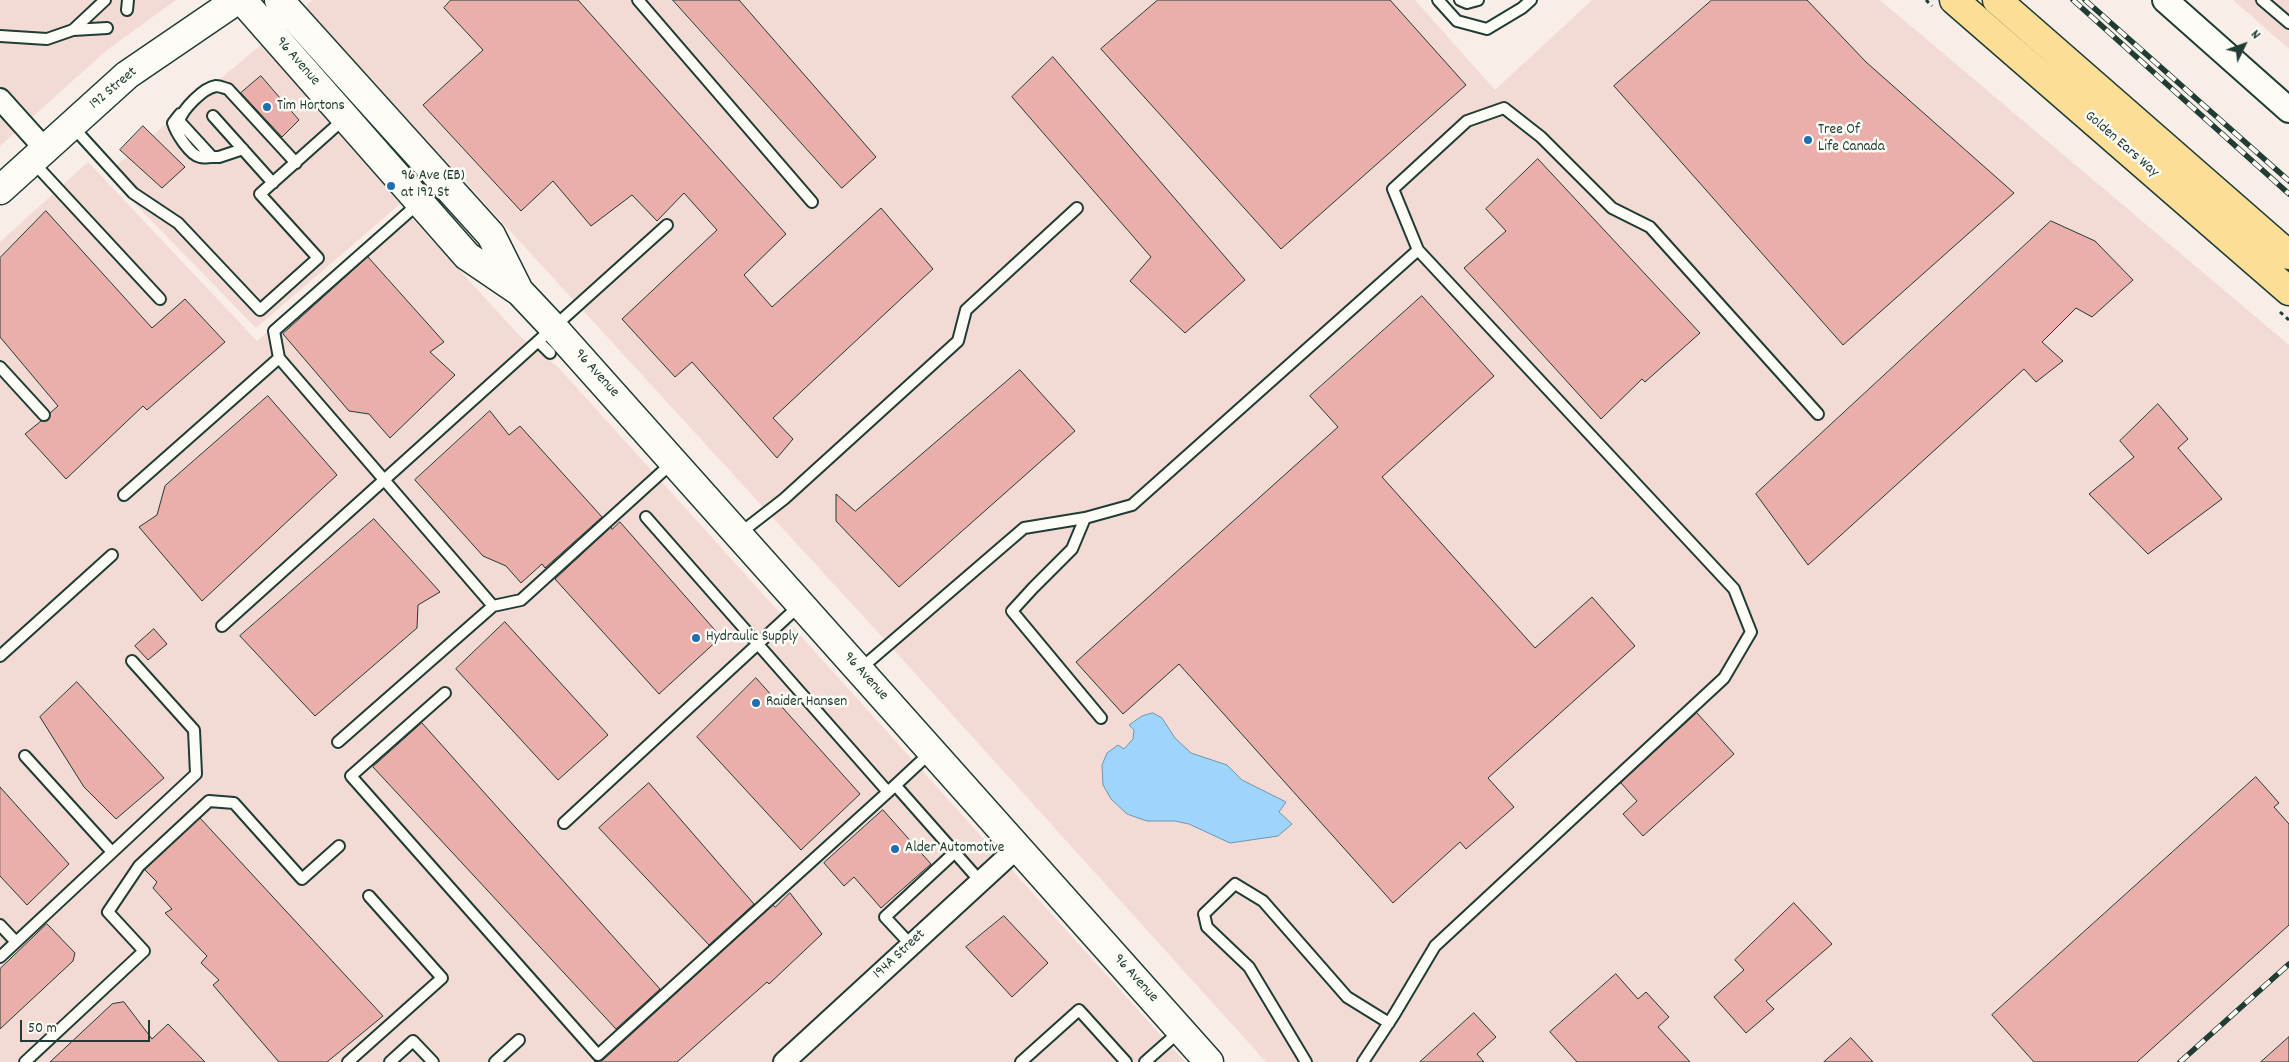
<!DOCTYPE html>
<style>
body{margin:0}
#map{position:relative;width:2289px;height:1062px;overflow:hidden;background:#f9ede8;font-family:Dekko,sans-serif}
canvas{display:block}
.north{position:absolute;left:2219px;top:20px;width:50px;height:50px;-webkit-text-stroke:4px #fdfcf7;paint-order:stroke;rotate:48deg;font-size:14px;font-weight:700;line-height:20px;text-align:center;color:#1f3d34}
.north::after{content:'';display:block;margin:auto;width:18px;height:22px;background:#1f3d34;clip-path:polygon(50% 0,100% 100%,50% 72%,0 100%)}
.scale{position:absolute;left:20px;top:1020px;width:130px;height:22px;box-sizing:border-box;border:2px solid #1f3d34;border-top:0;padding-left:6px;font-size:15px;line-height:18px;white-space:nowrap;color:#1f3d34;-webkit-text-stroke:4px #fdfcf7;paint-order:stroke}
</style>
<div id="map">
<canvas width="2289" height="1062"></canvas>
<div class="north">N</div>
<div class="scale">50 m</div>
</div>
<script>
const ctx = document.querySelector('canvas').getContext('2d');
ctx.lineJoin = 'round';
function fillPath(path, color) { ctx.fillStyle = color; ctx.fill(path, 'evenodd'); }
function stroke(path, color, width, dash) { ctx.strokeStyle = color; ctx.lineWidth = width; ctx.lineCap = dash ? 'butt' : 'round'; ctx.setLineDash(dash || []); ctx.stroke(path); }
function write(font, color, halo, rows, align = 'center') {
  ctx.font = font + ' Dekko,sans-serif'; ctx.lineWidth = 5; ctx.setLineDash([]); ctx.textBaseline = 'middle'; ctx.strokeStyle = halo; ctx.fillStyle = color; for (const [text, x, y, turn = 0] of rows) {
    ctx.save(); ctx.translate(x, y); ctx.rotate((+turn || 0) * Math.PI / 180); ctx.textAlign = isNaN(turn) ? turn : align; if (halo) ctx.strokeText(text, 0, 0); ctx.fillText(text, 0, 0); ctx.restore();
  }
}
fillPath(new Path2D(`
 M 0,0 L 176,0 L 107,50 L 0,146 Z
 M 312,0 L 1415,0 L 1495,90 L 1592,0 L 1880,0 L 2289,345 L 2289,1062 L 1266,1062 L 884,639 L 305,7 Z
 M 2233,0 L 2289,0 L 2289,50 L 2289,49 Z
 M 262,44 L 400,204 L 256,328 L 106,174 Z
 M 88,162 L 257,341 L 404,210 L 520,336 L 559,368 L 1185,1062 L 0,1062 L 0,242 Z`), '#f4dad5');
const water = new Path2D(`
 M 1153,713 L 1162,718 L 1175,738 L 1191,753 L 1227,765 L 1242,780 L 1286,802 L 1279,812 L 1292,824 L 1278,836 L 1230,843 L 1189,824 L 1175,821 L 1147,821 L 1127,814 L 1111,799 L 1103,785 L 1102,765 L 1107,753 L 1118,745 L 1124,749 L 1133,739 L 1134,730 L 1129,725 L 1142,716 Z`);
fillPath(water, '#9fd5fd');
stroke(water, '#6c98ad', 1);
const building = new Path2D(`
 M 451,0 L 578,0 L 786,234 L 744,275 L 772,307 L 881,208 L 933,269 L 773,418 L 793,439 L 777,458 L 692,362 L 675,377 L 622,319 L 717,230 L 684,193 L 657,221 L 632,195 L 591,226 L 553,181 L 521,211 L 423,105 L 483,50 L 444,8 Z
 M 673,0 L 739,0 L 876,157 L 842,188 Z
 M 1158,0 L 1390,0 L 1466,85 L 1281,249 L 1101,49 Z
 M 1712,0 L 1807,0 L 1866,62 L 2014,193 L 1843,345 L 1614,86 Z
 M 1053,57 L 1245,280 L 1185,333 L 1130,281 L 1151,257 L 1012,97 Z
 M 261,76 L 299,120 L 282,137 L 241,93 Z
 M 143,126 L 185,167 L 162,188 L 120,150 Z
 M 1538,159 L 1700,333 L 1645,382 L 1642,379 L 1601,419 L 1464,268 L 1506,231 L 1486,209 Z
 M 46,211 L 152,328 L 185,299 L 225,342 L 147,410 L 143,406 L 66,479 L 25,434 L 41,421 L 48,420 L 50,413 L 58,406 L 0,337 L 0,258 Z
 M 2051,221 L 2095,241 L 2133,280 L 2092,317 L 2076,308 L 2042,342 L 2063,361 L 2036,382 L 2024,369 L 1808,565 L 1756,494 Z
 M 368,257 L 444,342 L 430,352 L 455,375 L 390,438 L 369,414 L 349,411 L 283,334 Z
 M 1422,296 L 1494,376 L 1382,477 L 1535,648 L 1592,597 L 1635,646 L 1488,778 L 1514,807 L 1466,849 L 1460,842 L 1393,903 L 1179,664 L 1123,714 L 1076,662 L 1338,427 L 1310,396 Z
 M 1020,370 L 1075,431 L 899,587 L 836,521 L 836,494 L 855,511 Z
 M 268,396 L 337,475 L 202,601 L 139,527 L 157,515 L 165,486 Z
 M 2158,404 L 2188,439 L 2178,448 L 2222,499 L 2148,554 L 2089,494 L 2134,457 L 2120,441 Z
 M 490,411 L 509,435 L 520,426 L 602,517 L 545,568 L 542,564 L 521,583 L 506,566 L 483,556 L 415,480 Z
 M 374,519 L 440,592 L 418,605 L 417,628 L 315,716 L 240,636 Z
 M 620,522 L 721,637 L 659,694 L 555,579 L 611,527 L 612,529 Z
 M 505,622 L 608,735 L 558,780 L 456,669 Z
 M 154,629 L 167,644 L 148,660 L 135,646 Z
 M 756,678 L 860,794 L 801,850 L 697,737 Z
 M 77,682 L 164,778 L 116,819 L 84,787 L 40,717 Z
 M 1697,713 L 1734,754 L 1643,836 L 1623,814 L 1637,801 L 1621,783 Z
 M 422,723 L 660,989 L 616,1029 L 373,767 Z
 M 2256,777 L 2279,803 L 2274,807 L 2289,824 L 2289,925 L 2137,1062 L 2034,1062 L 1992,1015 Z
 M 649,783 L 754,904 L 709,945 L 599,828 Z
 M 0,787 L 69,864 L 27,905 L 0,876 Z
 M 883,810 L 931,864 L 881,908 L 854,877 L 844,886 L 824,863 Z
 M 200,818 L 383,1016 L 327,1062 L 279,1062 L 213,985 L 219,980 L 201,963 L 207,956 L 165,913 L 172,909 L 153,888 L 157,882 L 145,870 Z
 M 790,893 L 822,934 L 769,984 L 767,982 L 677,1062 L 594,1062 L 603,1060 L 773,905 L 775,907 Z
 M 1794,903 L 1832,944 L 1766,1001 L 1774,1009 L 1746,1033 L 1714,997 L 1744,970 L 1735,960 Z
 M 1004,916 L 1048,963 L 1012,997 L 966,947 Z
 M 47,924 L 75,953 L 73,961 L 0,1029 L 0,969 Z
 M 1616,974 L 1638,999 L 1646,992 L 1669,1017 L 1658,1027 L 1690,1062 L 1577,1062 L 1550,1032 Z
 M 124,1002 L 152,1039 L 168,1024 L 205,1062 L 50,1062 L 112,1004 Z
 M 1474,1013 L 1496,1037 L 1477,1054 L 1484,1062 L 1420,1062 Z
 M 2289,1037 L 2289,1062 L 2261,1062 Z
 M 1851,1038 L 1873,1062 L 1824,1062 Z`);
fillPath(building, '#eaafaa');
stroke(building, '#1f3d34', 1);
const service = new Path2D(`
 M 638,0 L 812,202
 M 1438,0 L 1457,21 L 1487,29 L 1522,8 L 1531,0
 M 1460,0 L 1467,3 L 1478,0
 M 2262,0 L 2289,23
 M 127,10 L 128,0
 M 73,30 L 107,28
 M 0,36 L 47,39 L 73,30 L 105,0
 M 180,114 L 173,123 C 176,133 190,155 200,157 C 204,158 208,157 212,157
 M 213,116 L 273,183
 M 72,126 L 133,193 L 178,223 L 260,310 L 318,258 L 260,194 L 345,118
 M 243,149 L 219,157 L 212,157 L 179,121 C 183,109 203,88 216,86 C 220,86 224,88 228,89 L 296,163
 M 33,162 L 160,299
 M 538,341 L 550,353
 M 279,358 L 274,331 L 419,203
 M 0,367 L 44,415
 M 124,495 L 279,358 L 493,606 L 338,742
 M 646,517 L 888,792 L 931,752
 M 1085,518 L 1072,549 L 1033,588 L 1012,611 L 1101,718
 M 739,534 L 784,499 L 958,341 L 966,310 L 1077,208
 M 493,606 L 521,600 L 673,462
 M 222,626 L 667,225
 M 0,656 L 112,555
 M 859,670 L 1024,528 L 1085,518 L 1132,505 L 1418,250 L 1393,189 L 1467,121 L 1504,108 L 1541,137 L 1612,208 L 1650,227 L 1818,414
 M 445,693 L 351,776 L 598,1055 L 888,792
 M 25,756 L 112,852
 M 896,786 L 980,881
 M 564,823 L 800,605
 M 0,925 L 16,942
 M 911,945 L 885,917 L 954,853
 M 0,957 L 196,774 L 194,730 L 132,661
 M 25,1062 L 144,951 L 108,912 L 139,866 L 209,801 L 234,803 L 302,879 L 339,846
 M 348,1062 L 442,978 L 369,896
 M 390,1062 L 413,1041 L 433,1062
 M 495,1062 L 519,1040
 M 1021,1062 L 1079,1010 L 1126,1062
 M 1145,1062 L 1180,1031
 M 1306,1062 L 1249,967 L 1207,927 L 1204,914 L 1235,884 L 1263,901 L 1347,997 L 1389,1023
 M 1363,1062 L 1394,1015 L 1435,946 L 1724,678 L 1751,632 L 1734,589 L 1418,250`);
const minor = new Path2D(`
 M 0,99 L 45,149
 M 784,1062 L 1017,848`);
const tertiary = new Path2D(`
 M 2165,0 L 2289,110`);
const secondary = new Path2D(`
 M 242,0 L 467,256 L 520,292 L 553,327 L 1209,1062
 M 279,0 L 491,235 L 518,289
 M 0,190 L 127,75 L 237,0`);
const motorway = new Path2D(`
 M 1954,0 L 2289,291
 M 1997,0 L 2289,255`);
stroke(service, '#1f3d34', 14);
stroke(minor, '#1f3d34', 24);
stroke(tertiary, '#1f3d34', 28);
stroke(secondary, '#1f3d34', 31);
stroke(motorway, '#1f3d34', 31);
stroke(new Path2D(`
 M 1926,0 L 1932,6
 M 2280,312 L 2289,320`), '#1f3d34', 3, [4, 4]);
stroke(service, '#fdfcf7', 10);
stroke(minor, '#fdfcf7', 20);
stroke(tertiary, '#fdfcf7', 24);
stroke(secondary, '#fdfcf7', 28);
stroke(motorway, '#fcde96', 28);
const rail = new Path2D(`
 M 2073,0 L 2289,194
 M 2085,0 L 2289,181
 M 2180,1062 L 2289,964`);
stroke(rail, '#1f3d34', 5.5);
stroke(rail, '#fdfcf7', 4, [11]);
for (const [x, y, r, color] of [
 [267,107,5,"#1f6fb2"],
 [1808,140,5,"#1f6fb2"],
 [391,186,5,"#1f6fb2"],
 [696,638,5,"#1f6fb2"],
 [756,703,5,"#1f6fb2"],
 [895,849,5,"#1f6fb2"]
]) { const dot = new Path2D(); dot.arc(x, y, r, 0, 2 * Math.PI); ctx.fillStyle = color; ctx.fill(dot); stroke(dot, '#fdfcf7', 2); }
write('15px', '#1f3d34', '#fdfcf7', [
 ["96 Avenue",297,62,49],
 ["192 Street",114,89,-40],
 ["Golden Ears Way",2121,145,41],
 ["96 Avenue",596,374,48],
 ["96 Avenue",865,677,48],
 ["194A Street",900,955,-43],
 ["96 Avenue",1135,979,48]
]);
write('15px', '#1f3d34', '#fdfcf7', [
 ["Tim Hortons",277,107],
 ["Tree Of",1818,131],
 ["Life Canada",1818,148],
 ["96 Ave (EB)",401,177],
 ["at 192 St",401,194],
 ["Hydraulic Supply",706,638],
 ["Raider Hansen",766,703],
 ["Alder Automotive",905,849]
], 'left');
</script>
